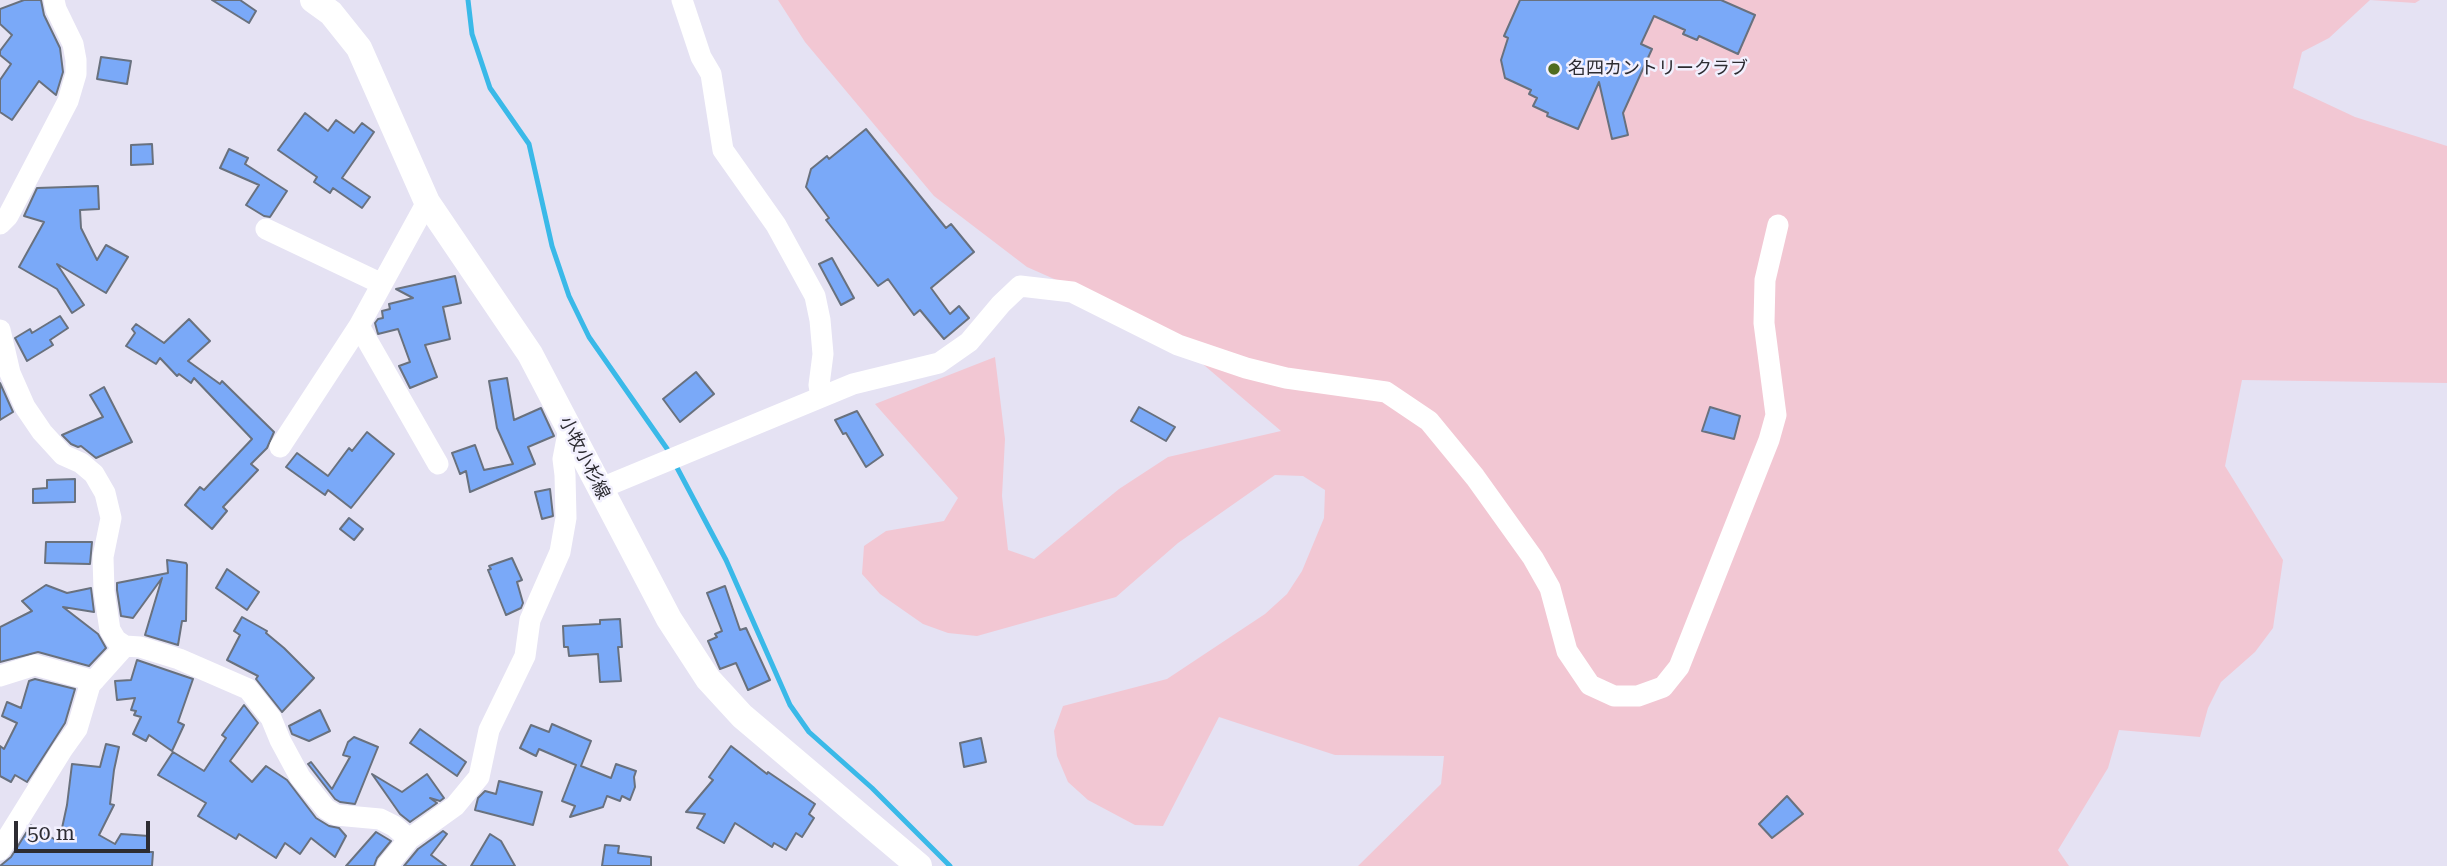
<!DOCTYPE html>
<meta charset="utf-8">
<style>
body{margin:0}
#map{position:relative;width:2447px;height:866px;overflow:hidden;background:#e5e2f3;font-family:"Roboto Serif",serif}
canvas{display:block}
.scale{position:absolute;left:14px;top:821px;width:136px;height:32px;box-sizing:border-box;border:4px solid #2d2c32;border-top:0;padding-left:9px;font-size:21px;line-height:24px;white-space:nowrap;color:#2d2c32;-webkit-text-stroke:5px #f2f0fe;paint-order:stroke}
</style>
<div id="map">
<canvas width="2447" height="866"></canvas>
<div class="scale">50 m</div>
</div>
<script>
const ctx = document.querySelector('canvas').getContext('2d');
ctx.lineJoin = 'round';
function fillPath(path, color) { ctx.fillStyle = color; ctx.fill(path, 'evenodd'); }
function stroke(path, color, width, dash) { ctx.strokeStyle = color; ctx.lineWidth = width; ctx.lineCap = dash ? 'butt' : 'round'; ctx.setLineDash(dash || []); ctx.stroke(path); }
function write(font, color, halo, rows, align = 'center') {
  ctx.font = font + ' "Roboto Serif","Noto Sans JP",serif'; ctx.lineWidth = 5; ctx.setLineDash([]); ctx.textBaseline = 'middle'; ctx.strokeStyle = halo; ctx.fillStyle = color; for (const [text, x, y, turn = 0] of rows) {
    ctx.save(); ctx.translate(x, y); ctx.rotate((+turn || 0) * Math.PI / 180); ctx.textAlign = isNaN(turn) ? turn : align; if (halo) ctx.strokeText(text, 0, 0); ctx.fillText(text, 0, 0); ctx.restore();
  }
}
fillPath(new Path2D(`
 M 778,0 L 2420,0 L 2415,3 L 2370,0 L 2329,38 L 2302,52 L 2293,88 L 2355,117 L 2447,146 L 2447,383 L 2242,380 L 2225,466 L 2283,560 L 2273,628 L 2255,652 L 2221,682 L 2208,708 L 2200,737 L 2119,730 L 2108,768 L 2058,850 L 2069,866 L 1358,866 L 1441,784 L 1444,756 L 1335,755 L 1219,717 L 1163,826 L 1135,825 L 1088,800 L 1068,782 L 1057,756 L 1054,731 L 1063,706 L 1167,679 L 1265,614 L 1287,594 L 1302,571 L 1324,518 L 1325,490 L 1303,476 L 1275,475 L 1178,543 L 1116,597 L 977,636 L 948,633 L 923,624 L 880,594 L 862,574 L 864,546 L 886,531 L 944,521 L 958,498 L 875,404 L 995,357 L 1005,439 L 1002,496 L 1008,550 L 1034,559 L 1119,489 L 1168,457 L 1281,431 L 1156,324 L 1027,267 L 934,196 L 805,42 Z`), '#f2c7d3');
stroke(new Path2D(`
 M 468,0 L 472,34 L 490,88 L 529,144 L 552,246 L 569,296 L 589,337 L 670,453
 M 674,462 L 726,560 L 790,705 L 809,732 L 872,788 L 950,866`), '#3ab9e8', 5);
const building = new Path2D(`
 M 24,0 L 41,0 L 44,15 L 60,48 L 63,72 L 56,95 L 39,81 L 12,120 L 0,112 L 0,80 L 11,64 L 0,55 L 0,51 L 12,35 L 0,24 L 0,9 Z
 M 212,0 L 240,0 L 256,11 L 249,23 Z
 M 1520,0 L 1721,0 L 1755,15 L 1738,54 L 1699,36 L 1697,40 L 1683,34 L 1685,30 L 1654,16 L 1641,44 L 1652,49 L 1623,113 L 1628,135 L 1612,139 L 1599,82 L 1578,129 L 1547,116 L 1548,113 L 1533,106 L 1537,98 L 1529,94 L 1531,90 L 1505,78 L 1501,60 L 1508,38 L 1504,36 Z
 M 101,57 L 131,61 L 127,84 L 97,79 Z
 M 305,113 L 328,131 L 336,120 L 354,133 L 362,123 L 374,132 L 342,178 L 370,197 L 362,208 L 333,188 L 330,193 L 314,182 L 317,177 L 278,150 Z
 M 866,129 L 946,228 L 951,224 L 974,252 L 931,288 L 950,314 L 959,306 L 969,318 L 944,339 L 920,310 L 914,315 L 888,279 L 878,286 L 826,220 L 829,218 L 806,187 L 811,169 L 827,156 L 829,159 Z
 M 152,144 L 153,164 L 131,165 L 131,145 Z
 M 229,149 L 248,158 L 245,164 L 287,191 L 270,217 L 264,216 L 246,205 L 259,185 L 220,168 Z
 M 98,186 L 99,209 L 80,210 L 81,228 L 97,260 L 106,245 L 128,257 L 106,293 L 57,264 L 84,305 L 72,313 L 57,289 L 19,267 L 44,222 L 24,216 L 37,188 Z
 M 832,258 L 854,298 L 841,305 L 819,264 Z
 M 455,276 L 461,303 L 443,307 L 450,339 L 425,345 L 437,377 L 410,388 L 399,366 L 410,362 L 398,329 L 378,334 L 375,323 L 378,319 L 383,318 L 382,311 L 390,309 L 389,304 L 413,298 L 396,289 Z
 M 60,316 L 68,328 L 50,340 L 53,345 L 27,361 L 15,338 L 30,329 L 32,333 Z
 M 189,319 L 210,341 L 188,361 L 220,384 L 222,381 L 274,432 L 267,448 L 251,464 L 258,470 L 223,507 L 227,511 L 212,529 L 185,505 L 200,487 L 204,490 L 252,439 L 194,378 L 191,383 L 179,374 L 177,376 L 160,358 L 156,364 L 126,346 L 135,333 L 132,329 L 136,324 L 164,343 Z
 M 696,372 L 714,394 L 680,422 L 663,399 Z
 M 507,378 L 514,420 L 541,408 L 554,436 L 528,447 L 535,464 L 470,492 L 466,471 L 460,474 L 452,453 L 475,445 L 484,470 L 513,464 L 497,428 L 489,381 Z
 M 0,383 L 13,412 L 0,420 Z
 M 104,387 L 132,442 L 96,458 L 81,446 L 78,447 L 71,444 L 62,435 L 103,417 L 90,395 Z
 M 1139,407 L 1175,427 L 1166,441 L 1131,421 Z
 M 1710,407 L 1740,416 L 1734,439 L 1702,431 Z
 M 857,411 L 883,455 L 866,467 L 846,433 L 843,434 L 835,420 Z
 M 367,432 L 394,454 L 351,508 L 328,490 L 325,495 L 286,467 L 297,453 L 328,476 L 349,448 L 352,451 Z
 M 75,479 L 75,502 L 33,503 L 33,489 L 47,488 L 47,480 Z
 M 550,489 L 553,516 L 542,519 L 535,492 Z
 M 349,518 L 363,529 L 354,540 L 340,529 Z
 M 46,542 L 92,542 L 90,564 L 45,563 Z
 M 512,558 L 522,580 L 517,582 L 523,603 L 521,608 L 506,615 L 488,570 L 491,569 L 489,566 Z
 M 167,560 L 186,563 L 187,565 L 186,621 L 182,621 L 178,645 L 145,635 L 162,578 L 133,618 L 121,616 L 117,590 L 117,583 L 168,573 Z
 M 227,569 L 259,592 L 247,610 L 216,588 Z
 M 46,585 L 67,593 L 91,588 L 94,612 L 63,607 L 98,634 L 106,648 L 89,666 L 38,652 L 0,662 L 0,627 L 32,611 L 22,601 Z
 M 725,586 L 740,630 L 746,628 L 770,680 L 748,690 L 736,663 L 720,669 L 708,641 L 717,637 L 715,634 L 722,631 L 707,593 Z
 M 242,617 L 267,631 L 266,633 L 284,648 L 314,678 L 282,712 L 256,679 L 258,676 L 227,660 L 240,635 L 234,631 Z
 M 620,619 L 622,647 L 618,647 L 621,681 L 600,682 L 598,654 L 569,656 L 568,647 L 564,647 L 563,626 L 600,624 L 600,620 Z
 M 137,660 L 193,679 L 178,722 L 184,725 L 172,751 L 149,735 L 146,741 L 133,734 L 141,717 L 134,715 L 136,711 L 131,710 L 135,698 L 117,700 L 115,681 L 131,680 Z
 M 35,679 L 75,689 L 65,723 L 27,782 L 15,775 L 11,782 L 0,776 L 0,746 L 4,749 L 17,723 L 2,716 L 7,702 L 21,708 L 29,681 Z
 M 244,705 L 258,723 L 230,761 L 252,782 L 266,766 L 287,780 L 316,818 L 329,826 L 339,828 L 346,836 L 335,857 L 311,838 L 300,854 L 285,843 L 276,858 L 239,834 L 236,839 L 198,816 L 206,803 L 158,775 L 173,752 L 204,771 L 226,738 L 222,735 Z
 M 320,710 L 330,731 L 309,741 L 292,734 L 289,726 Z
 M 552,724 L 591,741 L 581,766 L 611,778 L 616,764 L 636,771 L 634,777 L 635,787 L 630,800 L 622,796 L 620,801 L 607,796 L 603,807 L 570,817 L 575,806 L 562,801 L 576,765 L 539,749 L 536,756 L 520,748 L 531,725 L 549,732 Z
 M 420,729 L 466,762 L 457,776 L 410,743 Z
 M 354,737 L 378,747 L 355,804 L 340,802 L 335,799 L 308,764 L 311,762 L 332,789 L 350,757 L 343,755 L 348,742 Z
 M 981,738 L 986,762 L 964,767 L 960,743 Z
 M 106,744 L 119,747 L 114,770 L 110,804 L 114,805 L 99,835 L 115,844 L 121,834 L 149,836 L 148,852 L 153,852 L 152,866 L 0,866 L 11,857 L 31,825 L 59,842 L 67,805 L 72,764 L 100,767 Z
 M 731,746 L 767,774 L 768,772 L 815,804 L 809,814 L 814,818 L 802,837 L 796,833 L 786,850 L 774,843 L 772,847 L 735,823 L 724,843 L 697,828 L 705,814 L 686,812 L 713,780 L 709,777 Z
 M 372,774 L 402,792 L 427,774 L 444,798 L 440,801 L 430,798 L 437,803 L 410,822 L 400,814 Z
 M 499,781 L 542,792 L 533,825 L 475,810 L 478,798 L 485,791 L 496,794 Z
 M 1787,796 L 1803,814 L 1772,838 L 1759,824 Z
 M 443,831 L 447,834 L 431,855 L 446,866 L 404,866 L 418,849 Z
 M 376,832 L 391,841 L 377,858 L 374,866 L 346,866 Z
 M 490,834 L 501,841 L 515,866 L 471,866 Z
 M 605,845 L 619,846 L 618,853 L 651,857 L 651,866 L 602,866 Z`);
fillPath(building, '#7aa9f8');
stroke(building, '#69717e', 2);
stroke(new Path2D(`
 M 682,0 L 701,57 L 711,74 L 723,150 L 776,225 L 815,296 L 820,320 L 823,354 L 819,385 L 821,397
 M 0,224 L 8,216 L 68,101 L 76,74 L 76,60 L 73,44 L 56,9 L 54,0
 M 266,229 L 382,284
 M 359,326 L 438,464
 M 0,330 L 10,373 L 25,407 L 42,432 L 63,455 L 81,463 L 94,474 L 105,493 L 111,518 L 103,557 L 104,591 L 110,630 L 116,640 L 125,646 L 140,647 L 179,659 L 248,689 L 271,718 L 280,740 L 300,777 L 326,809 L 336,815 L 380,819 L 394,826 L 409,839
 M 280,447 L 359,326 L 427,202
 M 599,489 L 853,384 L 939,363 L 969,342 L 1001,304 L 1020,286 L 1072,292 L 1178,345 L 1246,368 L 1286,378 L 1386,392 L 1429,421 L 1475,477 L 1533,558 L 1550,588 L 1567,651 L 1590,685 L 1614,696 L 1638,696 L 1663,687 L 1679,667 L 1769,440 L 1776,415 L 1764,323 L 1765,280 L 1778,225
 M 0,676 L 35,665 L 94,681
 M 0,850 L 62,750 L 77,729 L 90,685 L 125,646
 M 387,866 L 409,839 L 455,806 L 479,777 L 489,730 L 525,656 L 530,620 L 560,552 L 566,518 L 565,475 L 563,459 L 569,428`), '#fff', 21);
stroke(new Path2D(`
 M 313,0 L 331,13 L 359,48 L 427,202 L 530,354 L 669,619 L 708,679 L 742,716 L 919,866`), '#fff', 26);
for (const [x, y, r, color] of [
 [1554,69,7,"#506c1f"]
]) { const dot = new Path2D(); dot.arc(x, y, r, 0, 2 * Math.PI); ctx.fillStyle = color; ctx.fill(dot); stroke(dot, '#f2f0fe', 2.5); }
write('18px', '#2d2c32', '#f2f0fe', [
 ["名四カントリークラブ",1568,69]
], 'left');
write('18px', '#2d2c32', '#f2f0fe', [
 ["小牧小杉線",584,458,63]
]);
</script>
